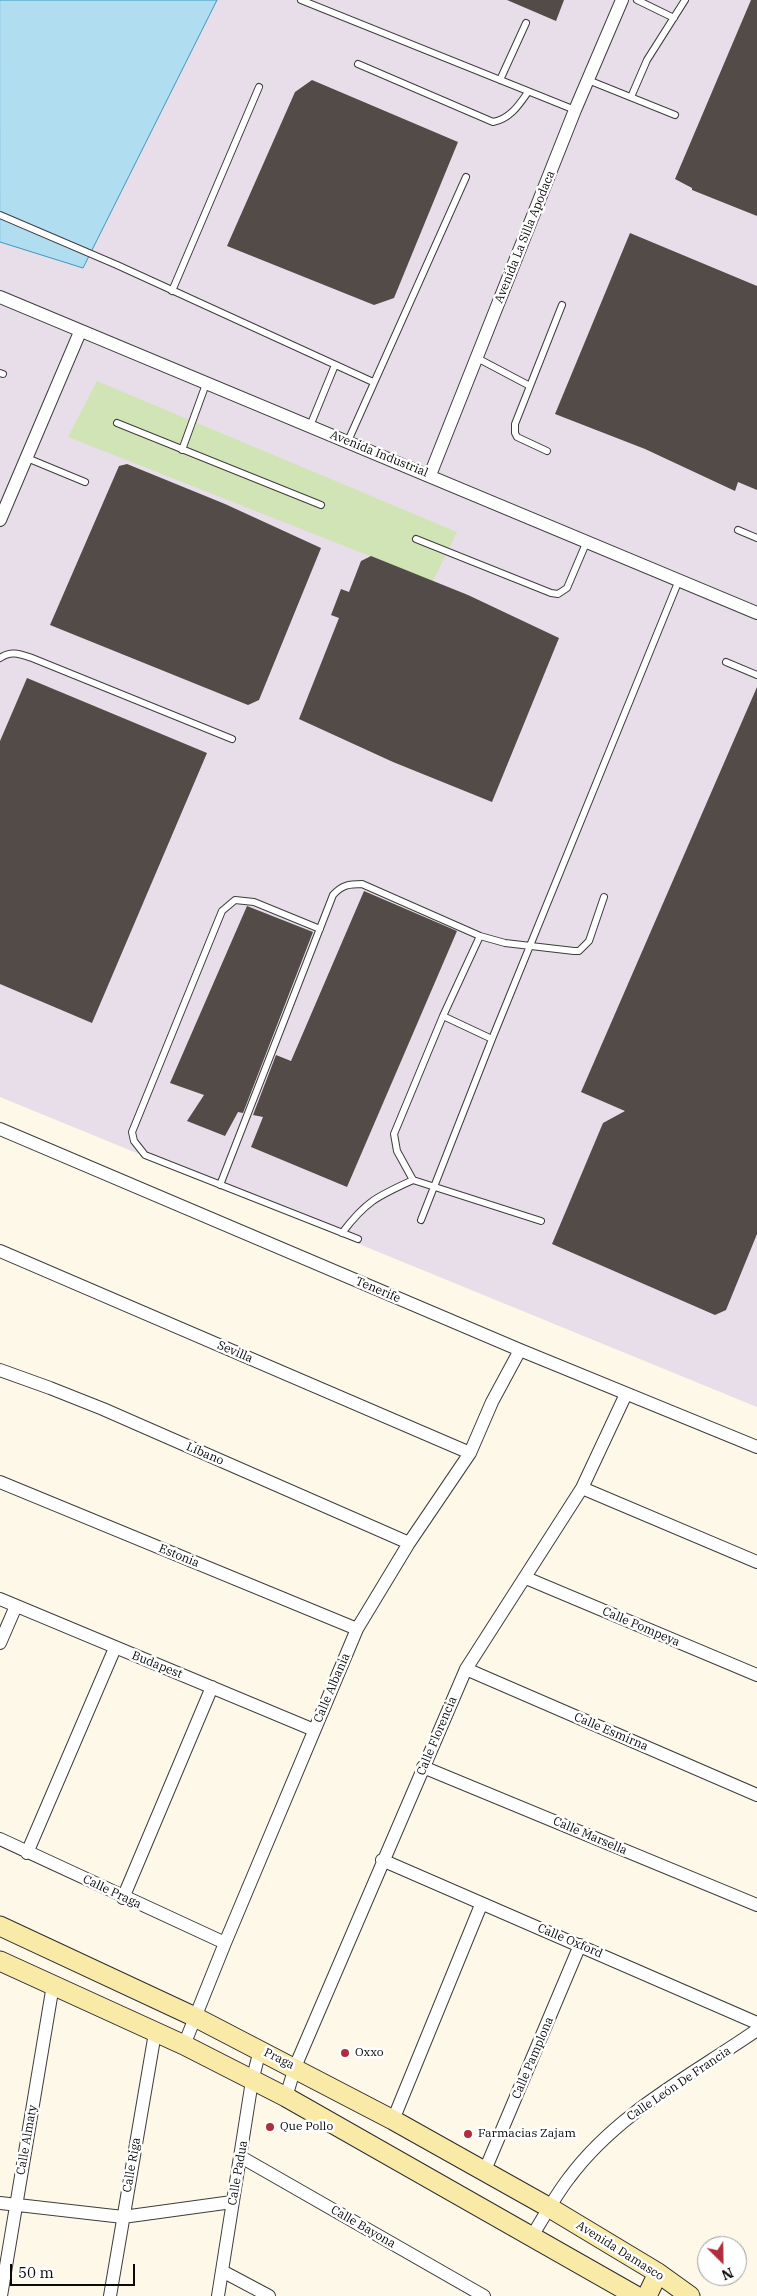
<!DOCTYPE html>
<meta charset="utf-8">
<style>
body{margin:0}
#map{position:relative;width:757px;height:2296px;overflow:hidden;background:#fdf8e8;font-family:"IBM Plex Serif",serif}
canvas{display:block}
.north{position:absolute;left:697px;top:2236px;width:50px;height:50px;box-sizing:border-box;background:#fff;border:1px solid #9d9d9d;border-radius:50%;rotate:157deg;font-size:14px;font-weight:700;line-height:20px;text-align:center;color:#0a0a0a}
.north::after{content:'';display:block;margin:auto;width:18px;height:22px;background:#af2d3c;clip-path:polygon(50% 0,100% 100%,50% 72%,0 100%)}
.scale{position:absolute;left:10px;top:2264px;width:125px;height:22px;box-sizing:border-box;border:2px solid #0a0a0a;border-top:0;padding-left:6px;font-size:15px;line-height:18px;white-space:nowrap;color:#0a0a0a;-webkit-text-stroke:4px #fff;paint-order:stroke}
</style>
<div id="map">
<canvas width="757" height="2296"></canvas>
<div class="north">N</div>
<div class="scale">50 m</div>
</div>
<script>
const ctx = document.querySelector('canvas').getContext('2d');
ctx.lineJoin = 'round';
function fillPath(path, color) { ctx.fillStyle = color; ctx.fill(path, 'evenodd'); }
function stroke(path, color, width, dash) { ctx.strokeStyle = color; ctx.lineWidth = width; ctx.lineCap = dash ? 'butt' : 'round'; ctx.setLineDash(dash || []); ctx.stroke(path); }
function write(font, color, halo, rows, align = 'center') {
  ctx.font = font + ' "IBM Plex Serif",serif'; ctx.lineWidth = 5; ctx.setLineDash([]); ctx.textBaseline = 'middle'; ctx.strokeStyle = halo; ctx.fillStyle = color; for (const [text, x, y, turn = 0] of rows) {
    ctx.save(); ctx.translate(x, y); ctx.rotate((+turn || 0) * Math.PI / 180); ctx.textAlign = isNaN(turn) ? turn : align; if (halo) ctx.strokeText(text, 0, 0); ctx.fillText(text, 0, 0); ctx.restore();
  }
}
fillPath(new Path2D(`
 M 0,0 L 757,0 L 757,1407 L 0,1097 Z`), '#e7dee9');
fillPath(new Path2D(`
 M 97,381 L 457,532 L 433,581 L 68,437 Z`), '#d1e4b5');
const water = new Path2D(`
 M 0,0 L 217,0 L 83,268 L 0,242 Z`);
fillPath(water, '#b1ddf1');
stroke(water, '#3d97c3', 1);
fillPath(new Path2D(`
 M 507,0 L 564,0 L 556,21 Z
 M 751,0 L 757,0 L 757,216 L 692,190 L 692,188 L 675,179 Z
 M 312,80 L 458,142 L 394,298 L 374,305 L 227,246 L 295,92 Z
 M 630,233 L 757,286 L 757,490 L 738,482 L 735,491 L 645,449 L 555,414 Z
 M 127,464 L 225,504 L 321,548 L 259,700 L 248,705 L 50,625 L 119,466 Z
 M 371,556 L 468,595 L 559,638 L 492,802 L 393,762 L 299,719 L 339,618 L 331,615 L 341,589 L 349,592 L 361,561 Z
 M 27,678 L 207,753 L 92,1023 L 0,984 L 0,741 Z
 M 757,687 L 757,1234 L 726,1310 L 715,1315 L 552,1244 L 603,1123 L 625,1111 L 581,1092 Z
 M 364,891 L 457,931 L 347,1187 L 251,1147 L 263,1117 L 253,1115 L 276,1055 L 291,1061 Z
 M 247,906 L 313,932 L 243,1113 L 238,1112 L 225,1136 L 187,1121 L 204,1095 L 170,1083 Z`), '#524b47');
const lane = new Path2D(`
 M 301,0 L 575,110
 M 637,0 L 674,18
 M 358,64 L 493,122 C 510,119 519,105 528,92
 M 500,80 L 526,23
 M 588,80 L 675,115
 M 631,97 L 647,60 L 685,0
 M 0,215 L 117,265 L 373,382
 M 172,291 L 259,87
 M 477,358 L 530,386
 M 0,373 L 3,374
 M 117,423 L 321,505
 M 310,426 L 335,365
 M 348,441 L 466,177
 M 182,450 L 206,384
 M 547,451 L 517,437 L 515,433 L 515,424 L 562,305
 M 27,458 L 85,482
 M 738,530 L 757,538
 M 416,539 L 551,593 L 558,594 L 567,588 L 587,541
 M 0,658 C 11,650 20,654 32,658 L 232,739
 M 726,662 L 757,675
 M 320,929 L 254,902 L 235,900 L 222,911 L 132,1132 L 134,1141 L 145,1155 L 358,1239
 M 480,936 L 443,1016 L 394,1134 L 397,1151 L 413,1180 L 541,1221
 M 443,1016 L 492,1039
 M 220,1185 L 333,895 C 342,885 349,884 362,884 L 480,936 L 505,943 L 574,951 L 579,951 L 589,941 L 604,897
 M 421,1220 L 492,1039 L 679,580
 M 342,1233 C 366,1201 378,1196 413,1180`);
const street = new Path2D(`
 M 0,297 L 757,613
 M 430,475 L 575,110 L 622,0
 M 0,520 L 80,332
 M 0,1129 L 520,1350 L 757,1447
 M 0,1251 L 470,1453
 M 0,1370 L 50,1388 L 103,1409 L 409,1543
 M 0,1482 L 357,1629
 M 582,1488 L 757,1562
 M 526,1578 L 757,1675
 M 0,1599 L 314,1730
 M 0,1643 L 16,1606
 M 466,1669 L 757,1795
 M 423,1767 L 757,1905
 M 0,1839 L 225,1943
 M 27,1853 L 115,1648
 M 382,1860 L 757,2023
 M 123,1898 L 212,1687
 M 184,2045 L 225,1943 L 357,1629 L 409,1543 L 470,1453 L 492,1402 L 520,1350
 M 286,2097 L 295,2067 L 466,1669 L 582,1488 L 626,1394
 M 393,2120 L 481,1905
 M 241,2157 L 484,2296
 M 485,2170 L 580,1945
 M 0,2203 L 123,2217 L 232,2202
 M 532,2236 C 544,2217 555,2196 569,2178 C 617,2113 692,2075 757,2030
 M 222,2271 L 269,2296
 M 1,2296 L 53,1985
 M 110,2296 L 155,2033
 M 218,2296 L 252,2081 L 260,2050`);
const secondary = new Path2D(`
 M 0,1926 L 195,2017 L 393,2120 L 550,2208 L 658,2273 L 690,2296
 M 0,1961 L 184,2045 L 286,2097 L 636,2296
 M 647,2296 L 658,2273`);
stroke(lane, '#3d3d3d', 8);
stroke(street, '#3d3d3d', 14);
stroke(secondary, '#2c2c2c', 21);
stroke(lane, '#fff', 6);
stroke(street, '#fff', 12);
stroke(secondary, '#f9eaa8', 19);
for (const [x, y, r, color] of [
 [345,2053,5,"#af2d3c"],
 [270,2127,5,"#af2d3c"],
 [468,2134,5,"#af2d3c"]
]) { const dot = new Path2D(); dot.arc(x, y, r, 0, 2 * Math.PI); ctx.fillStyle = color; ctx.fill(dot); stroke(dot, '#fff', 2); }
write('12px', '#0a0a0a', '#fff', [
 ["Avenida La Silla Apodaca",525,237,-68],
 ["Avenida Industrial",379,454,22],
 ["Tenerife",378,1290,23],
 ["Sevilla",235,1352,23],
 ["Líbano",205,1454,23],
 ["Estonia",179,1556,22],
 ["Calle Pompeya",641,1627,23],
 ["Budapest",157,1665,22],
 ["Calle Albania",332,1688,-67],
 ["Calle Esmirna",611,1732,23],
 ["Calle Florencia",437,1736,-67],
 ["Calle Marsella",590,1836,23],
 ["Calle Praga",112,1892,25],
 ["Calle Oxford",570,1941,23],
 ["Calle Pamplona",533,2058,-67],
 ["Praga",279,2059,26],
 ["Calle León De Francia",679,2084,-34],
 ["Calle Almaty",27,2140,-80],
 ["Calle Riga",132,2165,-80],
 ["Calle Padua",238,2173,-80],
 ["Calle Bayona",363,2227,30],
 ["Avenida Damasco",620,2251,32]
]);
write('12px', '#0a0a0a', '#fff', [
 ["Oxxo",355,2053],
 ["Que Pollo",280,2127],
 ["Farmacias Zajam",478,2134]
], 'left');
</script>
